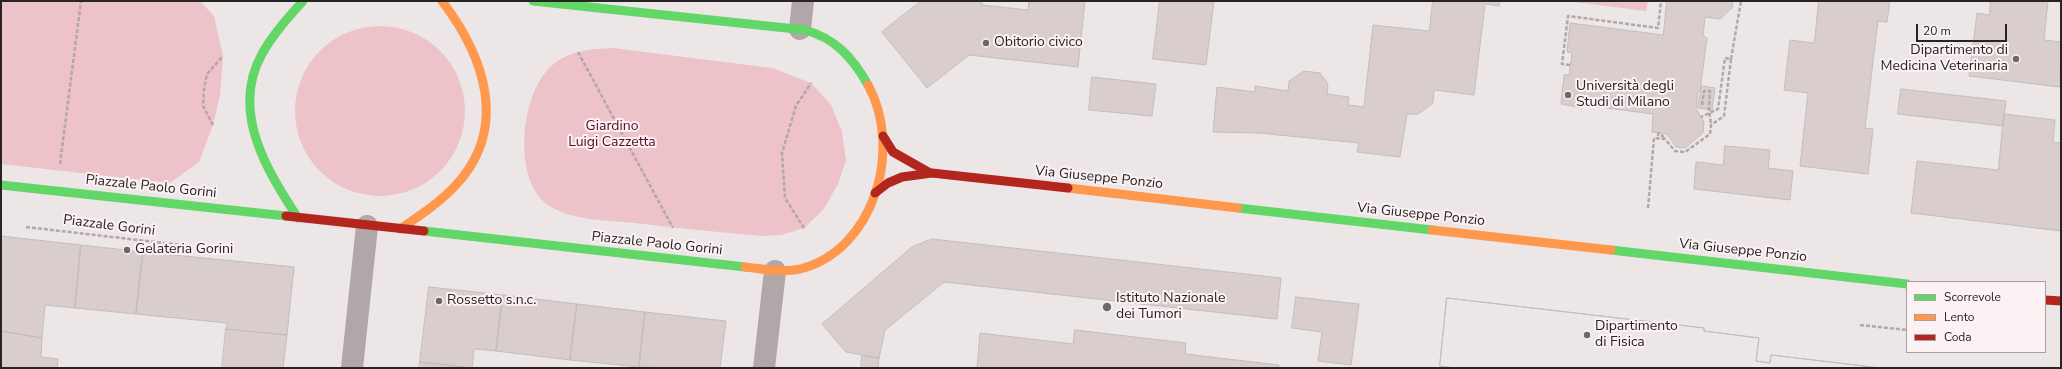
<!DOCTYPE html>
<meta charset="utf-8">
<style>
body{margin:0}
#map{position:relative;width:2062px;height:369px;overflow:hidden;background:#ece6e7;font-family:"Nunito Sans",sans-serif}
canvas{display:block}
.frame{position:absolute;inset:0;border:2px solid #272424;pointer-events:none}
.legend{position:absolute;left:1906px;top:281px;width:140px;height:72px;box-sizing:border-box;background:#fcf2f3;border:1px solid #a7a0a0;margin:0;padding:5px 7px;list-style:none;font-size:12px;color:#272424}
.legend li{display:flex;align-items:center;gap:8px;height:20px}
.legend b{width:20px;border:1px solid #a7a0a0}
.scale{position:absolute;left:1916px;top:24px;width:91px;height:18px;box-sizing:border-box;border:2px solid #272424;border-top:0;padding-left:5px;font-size:12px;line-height:14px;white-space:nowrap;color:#272424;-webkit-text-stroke:3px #fcf2f3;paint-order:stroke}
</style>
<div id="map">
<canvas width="2062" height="369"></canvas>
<div class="frame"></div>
<ul class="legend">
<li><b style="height:5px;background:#63d668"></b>Scorrevole</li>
<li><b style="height:5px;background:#ff974d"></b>Lento</li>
<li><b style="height:5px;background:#b3261e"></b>Coda</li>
</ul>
<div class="scale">20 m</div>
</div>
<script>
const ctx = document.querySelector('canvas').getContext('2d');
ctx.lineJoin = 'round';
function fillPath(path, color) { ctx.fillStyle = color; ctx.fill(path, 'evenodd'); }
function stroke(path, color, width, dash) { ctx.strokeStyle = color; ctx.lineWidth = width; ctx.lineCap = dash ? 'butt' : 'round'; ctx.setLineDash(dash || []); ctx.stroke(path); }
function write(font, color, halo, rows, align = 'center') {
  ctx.font = font + ' "Nunito Sans",sans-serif'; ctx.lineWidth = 4; ctx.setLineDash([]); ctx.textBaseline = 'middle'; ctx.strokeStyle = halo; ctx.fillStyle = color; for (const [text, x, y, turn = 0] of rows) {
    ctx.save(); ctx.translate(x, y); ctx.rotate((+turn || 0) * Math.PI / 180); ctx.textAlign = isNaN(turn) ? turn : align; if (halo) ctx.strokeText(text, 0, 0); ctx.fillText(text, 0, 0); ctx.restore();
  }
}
fillPath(new Path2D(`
 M 1,1 L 200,1 L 214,16 L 223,56 L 220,95 L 213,125 L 199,162 L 170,183 L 1,164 Z
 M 1566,1 L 1648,1 L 1646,11 Z
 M295 111a85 85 0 1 1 170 0a85 85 0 1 1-170 0Z
 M 613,48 L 772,68 L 811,83 L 831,105 L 842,132 L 846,160 L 838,184 L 823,210 L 804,228 L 781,235 L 761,236 C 719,232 676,228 634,223 C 606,220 576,221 551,207 C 510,183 520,88 555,63 C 572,50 593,49 613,48 Z`), '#eec2c9');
const building = new Path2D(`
 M 921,1 L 982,1 L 982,5 L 1028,10 L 1029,1 L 1085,1 L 1078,67 L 969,55 L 927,88 L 882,32 Z
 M 1160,1 L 1214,1 L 1206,65 L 1153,59 Z
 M 1433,1 L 1500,1 L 1499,6 L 1485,4 L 1474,95 L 1434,90 L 1433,103 L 1418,114 L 1407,114 L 1400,157 L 1357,152 L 1359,143 L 1259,133 L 1213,132 L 1217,87 L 1255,92 L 1255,86 L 1288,91 L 1289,81 L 1304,71 L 1320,73 L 1328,84 L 1327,94 L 1349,97 L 1348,105 L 1364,107 L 1373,25 L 1429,31 Z
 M 1667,1 L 1733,1 L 1732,8 L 1720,19 L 1705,17 L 1703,36 L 1707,38 L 1700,91 L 1698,92 L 1696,109 L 1704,122 L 1703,133 L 1685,148 L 1676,147 L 1667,134 L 1652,132 L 1653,114 L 1584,105 L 1582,108 L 1561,104 L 1564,75 L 1569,75 L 1572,53 L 1567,52 L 1570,23 L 1663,35 Z
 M 1819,1 L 1890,1 L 1887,22 L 1878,21 L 1865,128 L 1873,129 L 1868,174 L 1800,166 L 1808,93 L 1784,90 L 1790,40 L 1814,43 Z
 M 1991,1 L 2048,1 L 2044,40 L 2061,42 L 2060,87 L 1969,76 L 1977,13 L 1989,15 Z
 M 1092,77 L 1156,84 L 1152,116 L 1089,110 Z
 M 1702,86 L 1715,88 L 1712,110 L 1698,108 Z
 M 1901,89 L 2006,101 L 2003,126 L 1898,114 Z
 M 2004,114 L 2055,120 L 2053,142 L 2061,143 L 2061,231 L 1911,213 L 1917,161 L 1998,170 Z
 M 1725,146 L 1770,150 L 1768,168 L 1793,171 L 1790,200 L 1694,189 L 1696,162 L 1723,165 Z
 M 1,236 L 81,245 L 75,308 L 45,305 L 42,338 L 1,331 Z
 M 932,239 L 1281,278 L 1277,319 L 944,282 L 885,330 L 879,358 L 846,352 L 822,324 L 912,247 Z
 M 81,245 L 143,252 L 136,314 L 75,308 Z
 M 143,252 L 294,267 L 287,335 L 226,329 L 227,323 L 136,314 Z
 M 429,287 L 503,295 L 496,351 L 474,349 L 472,368 L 420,362 Z
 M 503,295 L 577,304 L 570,360 L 496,351 Z
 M 1296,297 L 1359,304 L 1351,365 L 1318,361 L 1322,332 L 1292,328 Z
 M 1447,298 L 1704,328 L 1704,331 L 1759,338 L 1756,361 L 1770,363 L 1771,355 L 1881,368 L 1454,368 L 1440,366 Z
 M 1447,298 L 1704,328 L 1704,331 L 1759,338 L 1756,361 L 1770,363 L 1771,355 L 1881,368 L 1454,368 L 1440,366 Z
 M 577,304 L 645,312 L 639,367 L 570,360 Z
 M 645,312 L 726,321 L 720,368 L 639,367 Z
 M 226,329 L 287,335 L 283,368 L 222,368 Z
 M 1075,330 L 1186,343 L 1185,354 L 1279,365 L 1278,368 L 977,368 L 980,333 L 1073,344 Z
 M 1,331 L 42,338 L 41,357 L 58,359 L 57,368 L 1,368 Z
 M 862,356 L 879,358 L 878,367 L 883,368 L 861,368 Z
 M 420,362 L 472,368 L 419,368 Z`);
fillPath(building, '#d9cdce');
stroke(building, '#c2bdbe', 1);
stroke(new Path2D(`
 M 578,52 L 673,228
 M 1731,59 L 1741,1
 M 1570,65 L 1562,64 L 1568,16 L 1658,28 L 1661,1
 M 1702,105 L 1704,91 L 1710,91 L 1709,109 L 1711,125
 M 213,125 L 203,106 L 204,89 L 207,74 L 223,56
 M 1659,132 L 1658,135 L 1663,136 L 1664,140
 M 60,164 L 81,1
 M 1648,208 L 1654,138 L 1665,139 L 1675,151 L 1685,152 L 1710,134 L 1711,125 L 1724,116 L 1731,59 L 1725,58 L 1718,109 L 1701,117
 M 26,227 L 190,246
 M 804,228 L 785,198 L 782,153 L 796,106 L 811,83
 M 1860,325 L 1907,330`), '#b0a8a9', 2.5, [4, 2]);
stroke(new Path2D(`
 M 800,29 L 803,1
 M 352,368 L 367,226
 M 764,368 L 775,271`), '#b1a6a8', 22);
stroke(new Path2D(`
 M 533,1 L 805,30 C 835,38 853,58 868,85
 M 1,185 L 286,216
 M 1238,208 L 1432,230
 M 298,218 C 267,171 230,111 262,54 C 273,34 288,18 303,1
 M 424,231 L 745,267
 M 1611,250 L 1907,284`), '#63d668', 9);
stroke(new Path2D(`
 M 1068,188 L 1238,208
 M 400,229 C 419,216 439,203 455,186 C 510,128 484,56 442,1
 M 1432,230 L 1611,250
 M 745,267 C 763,269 782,273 800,269 C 875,250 903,148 868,85`), '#ff974d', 9);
stroke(new Path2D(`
 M 883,136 L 893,152 L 930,173
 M 875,193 L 888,183 L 902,177 L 932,173 L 1068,188
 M 286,216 L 424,231
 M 2045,300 L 2061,301`), '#b3261e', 9);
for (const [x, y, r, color] of [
 [986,43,4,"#6c6868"],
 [2016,59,4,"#6c6868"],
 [1568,95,4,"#6c6868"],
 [127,250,4,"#6c6868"],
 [439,301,4,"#6c6868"],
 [1107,307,5,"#6c6868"],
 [1587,335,4,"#6c6868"]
]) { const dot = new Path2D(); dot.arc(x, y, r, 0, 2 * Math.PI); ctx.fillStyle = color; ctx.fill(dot); stroke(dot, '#fcf2f3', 1.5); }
write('14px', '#272424', '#fcf2f3', [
 ["Obitorio civico",994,43],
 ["Dipartimento di",2008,51,"right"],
 ["Medicina Veterinaria",2008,67,"right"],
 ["Università degli",1576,87],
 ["Studi di Milano",1576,103],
 ["Gelateria Gorini",135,250],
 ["Istituto Nazionale",1116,299],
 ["dei Tumori",1116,315],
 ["Rossetto s.n.c.",447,301],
 ["Dipartimento",1595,327],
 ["di Fisica",1595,343]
], 'left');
write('14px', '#570c24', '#fcf2f3', [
 ["Giardino",612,127],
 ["Luigi Cazzetta",612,143]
]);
write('14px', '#272424', '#fcf2f3', [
 ["Via Giuseppe Ponzio",1099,178,6],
 ["Piazzale Paolo Gorini",151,187,6],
 ["Via Giuseppe Ponzio",1421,215,6],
 ["Piazzale Gorini",109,226,7],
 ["Piazzale Paolo Gorini",657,244,6],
 ["Via Giuseppe Ponzio",1743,251,6]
]);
</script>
